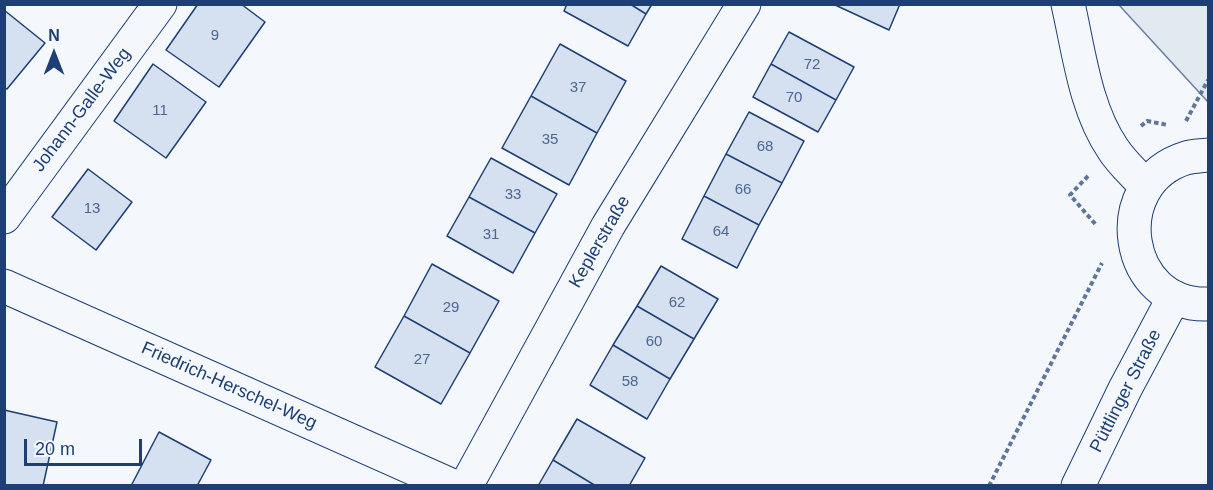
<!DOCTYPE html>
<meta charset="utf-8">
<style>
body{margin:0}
#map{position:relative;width:1213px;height:490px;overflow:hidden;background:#f4f7fb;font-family:Helvetica,sans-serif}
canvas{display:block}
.frame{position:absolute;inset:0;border:6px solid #1d3f73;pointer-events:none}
.north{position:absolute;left:24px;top:24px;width:60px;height:60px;-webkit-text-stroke:4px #f4f7fb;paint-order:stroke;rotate:0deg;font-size:16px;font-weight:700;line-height:24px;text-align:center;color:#1d3f73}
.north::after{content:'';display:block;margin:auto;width:21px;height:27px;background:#1d3f73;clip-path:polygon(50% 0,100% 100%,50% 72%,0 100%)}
.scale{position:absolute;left:24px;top:439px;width:118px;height:27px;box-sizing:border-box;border:3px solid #1d3f73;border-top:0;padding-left:8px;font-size:18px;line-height:21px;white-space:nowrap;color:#1d3f73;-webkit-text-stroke:4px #f4f7fb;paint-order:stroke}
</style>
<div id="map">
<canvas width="1213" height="490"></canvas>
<div class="frame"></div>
<div class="north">N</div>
<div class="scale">20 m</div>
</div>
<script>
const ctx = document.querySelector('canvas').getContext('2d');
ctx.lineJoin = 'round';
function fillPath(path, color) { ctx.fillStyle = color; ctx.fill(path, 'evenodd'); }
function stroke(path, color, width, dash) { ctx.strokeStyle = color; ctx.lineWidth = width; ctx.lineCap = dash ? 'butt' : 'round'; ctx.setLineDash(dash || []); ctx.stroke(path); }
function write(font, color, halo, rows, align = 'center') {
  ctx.font = font + ' Helvetica,sans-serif'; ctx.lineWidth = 4.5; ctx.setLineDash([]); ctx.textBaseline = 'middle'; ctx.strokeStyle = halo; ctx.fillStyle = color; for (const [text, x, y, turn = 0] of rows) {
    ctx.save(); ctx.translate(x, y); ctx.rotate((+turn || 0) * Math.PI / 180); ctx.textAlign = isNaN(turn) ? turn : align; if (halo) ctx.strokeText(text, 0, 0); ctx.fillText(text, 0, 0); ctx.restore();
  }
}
const green = new Path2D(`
 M 1119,5 L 1208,5 L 1208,102 Z`);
fillPath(green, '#e3e9f0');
stroke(green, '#687fa3', 1.5);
const building = new Path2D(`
 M 198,4 L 241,4 L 265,22 L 219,87 L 166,50 Z
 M 567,4 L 630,4 L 646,14 L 628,46 L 564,11 Z
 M 630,4 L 652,4 L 646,14 Z
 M 833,4 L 900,4 L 889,30 Z
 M 4,10 L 45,43 L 7,89 L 4,88 Z
 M 789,32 L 854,67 L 836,100 L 771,64 Z
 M 560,44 L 626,81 L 597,133 L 531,96 Z
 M 153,64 L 206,102 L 166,158 L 114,121 Z
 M 771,64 L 836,100 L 818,132 L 753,97 Z
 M 531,96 L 597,133 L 569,185 L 502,148 Z
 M 749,112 L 804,141 L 782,183 L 726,154 Z
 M 726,154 L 782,183 L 759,225 L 704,196 Z
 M 491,158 L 557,194 L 535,233 L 469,197 Z
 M 88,169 L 132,202 L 96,250 L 52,217 Z
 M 704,196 L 759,225 L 737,268 L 682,239 Z
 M 469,197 L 535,233 L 513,273 L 447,236 Z
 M 432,264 L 499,301 L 470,353 L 404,316 Z
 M 661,266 L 718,299 L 694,339 L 637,306 Z
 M 637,306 L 694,339 L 670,379 L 613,345 Z
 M 404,316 L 470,353 L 441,404 L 375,367 Z
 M 613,345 L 670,379 L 647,419 L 590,385 Z
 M 4,410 L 57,422 L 43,486 L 4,486 Z
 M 577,419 L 645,458 L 629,486 L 596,486 L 553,460 Z
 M 159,432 L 211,460 L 197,486 L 131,486 Z
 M 553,460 L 596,486 L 538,486 Z`);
fillPath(building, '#d5e0f0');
stroke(building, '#1d3f73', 1.5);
const minor = new Path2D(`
 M 1068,4 C 1079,52 1085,108 1113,149 C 1122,163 1136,175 1146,187
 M 4,217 L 160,4
 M 4,286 L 453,486
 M 466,486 L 608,226 L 744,4`);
const major = new Path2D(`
 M 1208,155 C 1201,156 1193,156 1186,158 C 1105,183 1124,307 1208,304
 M 1078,486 L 1125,389 L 1174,297`);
stroke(minor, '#1d3f73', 35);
stroke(major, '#1d3f73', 35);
stroke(new Path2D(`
 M 1186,121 L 1208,80
 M 1141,126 L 1147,121 L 1168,125
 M 1088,176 L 1070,195 L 1097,226
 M 989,486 L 1102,263`), '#5e769c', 4, [4.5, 3]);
stroke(minor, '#f4f7fb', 33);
stroke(major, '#f4f7fb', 33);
write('15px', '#4b6792', null, [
 ["9",215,36],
 ["72",812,65],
 ["37",578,88],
 ["70",794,98],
 ["11",160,111],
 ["35",550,140],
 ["68",765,147],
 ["66",743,190],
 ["33",513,195],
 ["13",92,209],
 ["64",721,232],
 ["31",491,235],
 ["62",677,303],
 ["29",451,308],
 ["60",654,342],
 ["27",422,360],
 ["58",630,382]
]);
write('18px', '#1d3f73', '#f4f7fb', [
 ["Johann-Galle-Weg",82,110,-53],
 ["Keplerstraße",600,242,-60],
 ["Friedrich-Herschel-Weg",229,386,24],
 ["Püttlinger Straße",1126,391,-63]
]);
</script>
